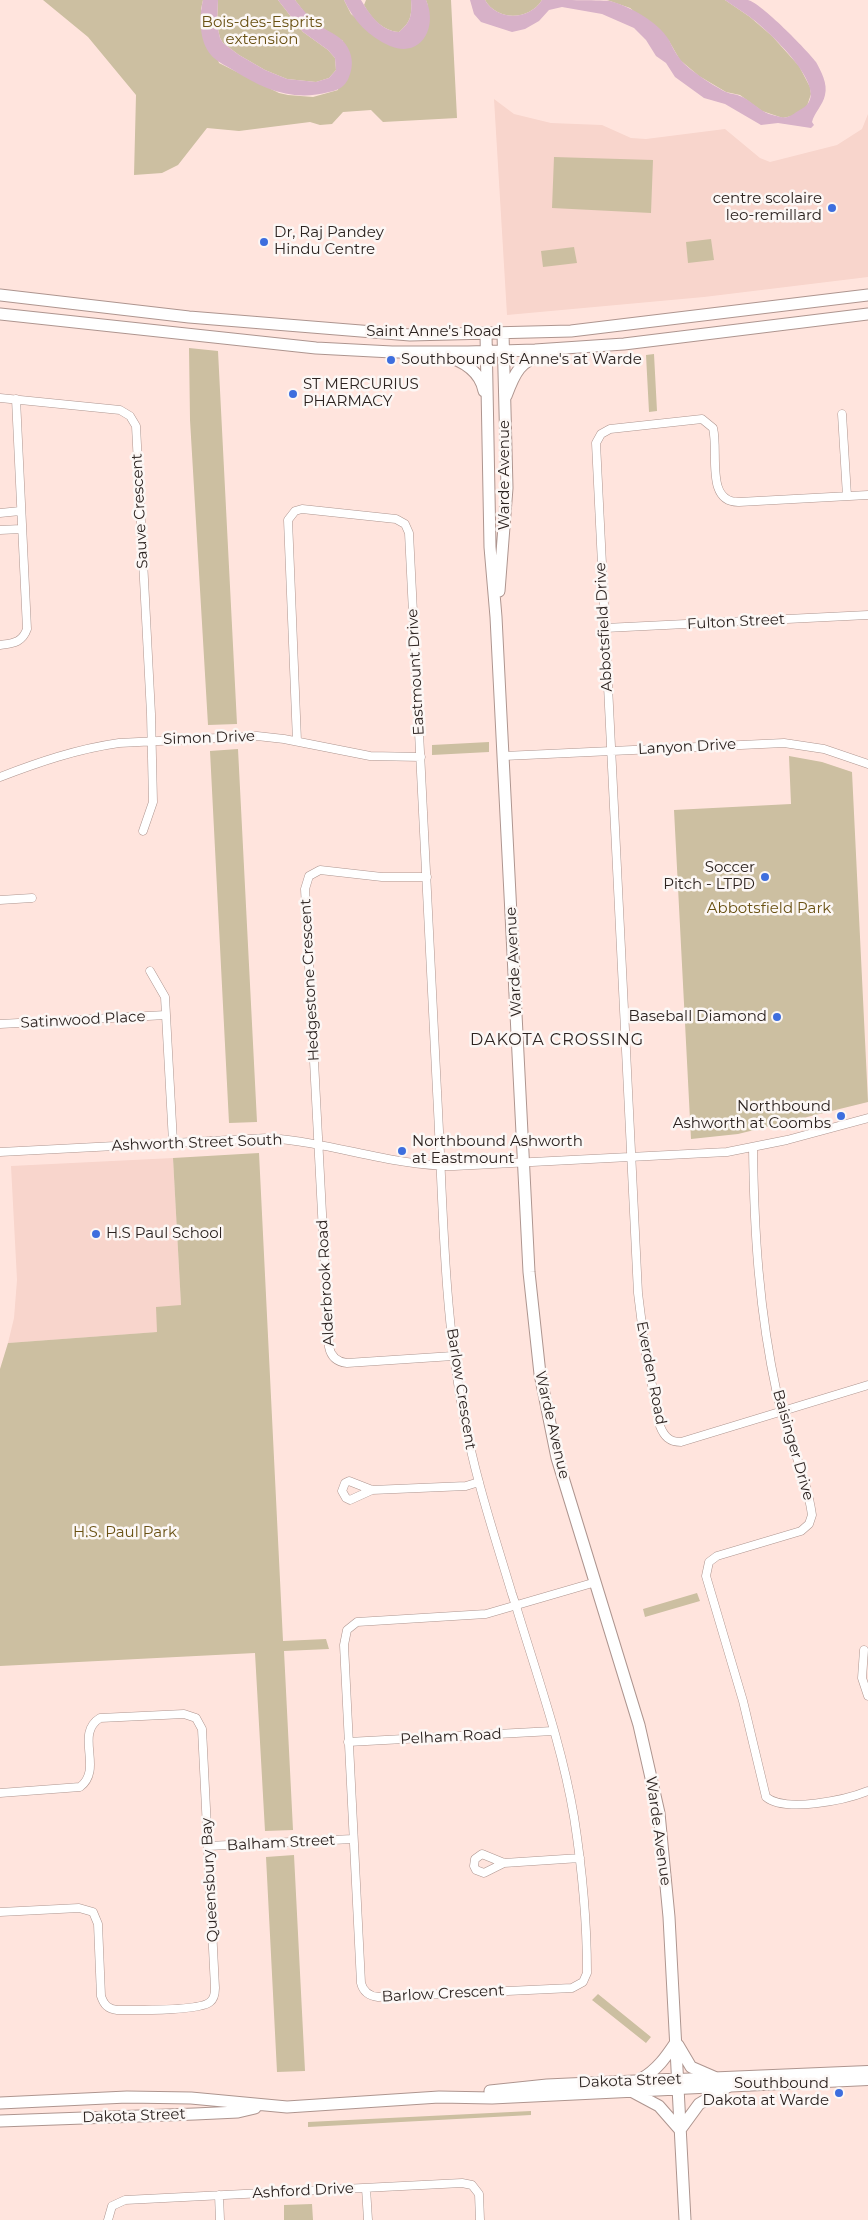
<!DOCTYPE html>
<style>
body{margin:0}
canvas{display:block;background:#ffe4dd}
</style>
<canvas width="868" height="2220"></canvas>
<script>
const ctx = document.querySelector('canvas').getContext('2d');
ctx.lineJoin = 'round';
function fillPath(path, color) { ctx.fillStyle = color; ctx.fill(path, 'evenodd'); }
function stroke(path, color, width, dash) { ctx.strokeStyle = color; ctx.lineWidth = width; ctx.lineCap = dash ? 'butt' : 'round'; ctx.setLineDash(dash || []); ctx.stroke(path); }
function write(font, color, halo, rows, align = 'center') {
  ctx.font = font + ' Montserrat,sans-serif'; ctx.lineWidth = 5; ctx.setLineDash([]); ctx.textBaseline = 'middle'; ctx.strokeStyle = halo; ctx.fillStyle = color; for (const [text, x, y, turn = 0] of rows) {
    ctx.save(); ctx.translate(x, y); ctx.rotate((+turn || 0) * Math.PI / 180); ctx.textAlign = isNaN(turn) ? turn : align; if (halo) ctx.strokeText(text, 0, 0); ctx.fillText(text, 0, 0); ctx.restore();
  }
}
fillPath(new Path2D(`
 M 494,99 L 514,114 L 551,123 L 602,125 L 631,138 L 646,139 L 725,129 L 760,158 L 770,162 L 837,145 L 862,129 L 868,114 L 868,277 L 704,297 L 507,315 Z
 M 173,1158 L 181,1305 L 158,1332 L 8,1343 L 14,1318 L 17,1280 L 11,1166 Z`), '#f8d5cc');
fillPath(new Path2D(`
 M 43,0 L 203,0 L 201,9 L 219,63 L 279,93 L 288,95 L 313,97 L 338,90 L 343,41 L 321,27 L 305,13 L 295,0 L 344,0 L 351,14 L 391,46 L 428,6 L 426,0 L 451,0 L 457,118 L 383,122 L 371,110 L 343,112 L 332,124 L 320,125 L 310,122 L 239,131 L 207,128 L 178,165 L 162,173 L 134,175 L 136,95 L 88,37 Z
 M 218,0 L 278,0 L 303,32 L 328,50 L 335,58 L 336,70 L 329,78 L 316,82 L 287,79 L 265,70 L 239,55 L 223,43 L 220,38 L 217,25 Z
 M 366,0 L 411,0 C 412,15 411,22 399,32 C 383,31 372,19 364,5 Z
 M 485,0 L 542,0 C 529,21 497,21 485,0 Z
 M 607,0 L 725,0 L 750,17 L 772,36 L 799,66 L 810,87 L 811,94 L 807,106 L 796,115 L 783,118 L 762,111 L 740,95 L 726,92 L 699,76 L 680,60 L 669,41 L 630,8 Z
 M 554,157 L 653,160 L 651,213 L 552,208 Z
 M 711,239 L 714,260 L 688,263 L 686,242 Z
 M 574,247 L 577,263 L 543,267 L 541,251 Z
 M 189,348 L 218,351 L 237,724 L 208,725 L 190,420 Z
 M 654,354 L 657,411 L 649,412 L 646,355 Z
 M 489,742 L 489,752 L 432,755 L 432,745 Z
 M 238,749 L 257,1122 L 229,1123 L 210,751 Z
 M 789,756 L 822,762 L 852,772 L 868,1102 L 738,1134 L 691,1139 L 674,810 L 791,804 Z
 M 259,1153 L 283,1641 L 326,1639 L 329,1649 L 284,1651 L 293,1830 L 265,1831 L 255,1653 L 0,1666 L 0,1369 L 8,1343 L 157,1332 L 156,1307 L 181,1305 L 173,1158 Z
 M 697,1593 L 700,1601 L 645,1617 L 643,1609 Z
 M 294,1855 L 305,2071 L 277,2072 L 266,1857 Z
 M 598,1994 L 651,2037 L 646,2043 L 592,2000 Z
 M 531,2111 L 531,2115 L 308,2127 L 308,2122 Z
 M 312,2204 L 313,2220 L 284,2220 L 284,2205 Z`), '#ccbfa1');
fillPath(new Path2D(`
 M 203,0 L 218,0 L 217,25 L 220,38 L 223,43 L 239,55 L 265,70 L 287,79 L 316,82 L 329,78 L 336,70 L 335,58 L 328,50 L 303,32 L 278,0 L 295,0 C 303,10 311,20 322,27 C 332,34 342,36 348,48 C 353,58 353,67 349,77 C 345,87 339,90 329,92 C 293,102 263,89 233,70 C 225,65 217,62 211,55 C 199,41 199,17 203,0 Z
 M 344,0 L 361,0 C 370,15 381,31 399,32 C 411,22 412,15 411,0 L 426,0 C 438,26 422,59 390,46 C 369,37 353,20 344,0 Z
 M 470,0 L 485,0 C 497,21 529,21 542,0 C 558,0 596,0 610,1 C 631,7 657,21 669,40 C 672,46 675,53 680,59 C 686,68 715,87 726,92 C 730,94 736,94 740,96 C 751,100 758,110 769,114 C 790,120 786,118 803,108 C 834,90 765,28 750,17 C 742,11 733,6 725,0 C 732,0 741,0 748,0 C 761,3 807,50 816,62 C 821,71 828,84 825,95 C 823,105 814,113 812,122 L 814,125 L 811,128 L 778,123 L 761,125 L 725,104 L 704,98 L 675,77 L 666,63 L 656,56 L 646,40 L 634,28 L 602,14 L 562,7 L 549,10 L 539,21 L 525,29 L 512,32 L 481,22 L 474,14 Z`), '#d7b1c8');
const minor = new Path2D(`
 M 0,398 L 120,410 L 130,416 L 136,426 L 151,714 L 153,802 L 143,831
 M 842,414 L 847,496
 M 868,495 L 739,502 C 705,503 719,452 713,428 L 702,419 L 610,429 L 601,434 L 596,443 L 638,1293 L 645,1349 L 660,1426 C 664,1436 669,1442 681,1442 L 868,1385
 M 0,513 L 20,511
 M 0,530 L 21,529
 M 605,628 L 868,615
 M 0,645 C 13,643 22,643 27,629 L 16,399
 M 297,741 L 288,520 L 295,511 L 302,509 L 396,519 L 405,524 L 409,533 C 419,719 427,905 437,1091 C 443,1198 443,1307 463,1412 C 474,1474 494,1534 512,1594 L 516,1606 C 537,1676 562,1745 574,1817 C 582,1868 587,1921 587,1973 L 583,1982 L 572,1988 L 378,1997 C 369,1996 363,1991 361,1983 L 344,1645 L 347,1630 L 357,1622 L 486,1614 L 596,1582
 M 504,756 L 784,743 L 824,749 L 868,764
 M 0,777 C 39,762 77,749 119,743 L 257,736 L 284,739 L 370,756 L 421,757
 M 427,877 L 382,877 L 320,870 L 309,876 L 305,889 L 329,1347 C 331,1357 337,1362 347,1363 L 453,1356
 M 0,900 L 32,898
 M 150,971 L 165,997 L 173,1142
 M 0,1024 L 166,1015
 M 753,1147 C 754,1231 759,1312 777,1394 C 786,1434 806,1473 812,1515 L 809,1524 L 801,1531 L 717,1556 L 709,1562 L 706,1576 L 743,1701 L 766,1797 C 785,1813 846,1800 868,1791
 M 0,1152 L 268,1138 C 331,1142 391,1166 454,1166 L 727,1152 L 787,1140 L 868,1118
 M 372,1490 L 350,1500 L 346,1498 L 342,1491 L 345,1483 L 349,1481 L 372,1490 L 466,1486 L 479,1482
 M 864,1650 L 862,1678 L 868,1696
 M 348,1742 L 553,1731
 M 0,1793 L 80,1787 C 104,1769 74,1734 100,1718 L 184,1714 L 196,1718 L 202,1729 L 215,1988 C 215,1994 214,1999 210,2002 C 200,2011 134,2010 117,2010 C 108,2009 104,2005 101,1996 L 98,1924 L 93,1912 L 79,1908 L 0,1912
 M 208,1846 L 353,1839
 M 504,1863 L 484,1873 L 476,1870 L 474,1866 L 475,1859 L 482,1854 L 504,1863 L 580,1858
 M 366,2188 L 368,2220
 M 219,2195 L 220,2220
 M 108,2220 L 112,2206 L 125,2200 L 462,2183 L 472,2185 L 479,2194 L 480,2220`);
const tertiary = new Path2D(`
 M 678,2079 L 868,2071
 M 678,2089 L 868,2080`);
const secondary = new Path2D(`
 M 0,295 L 189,317 L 410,335 L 571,331 L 868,295
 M 0,314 L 316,348 L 392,352 L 468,352 L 535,350 L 624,344 L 868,314
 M 486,334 L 490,547 L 496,617 L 529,1272 L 540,1374 L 557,1458 L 639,1725 L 659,1813 L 669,1917 L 685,2220
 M 442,355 C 461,360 480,370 484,391
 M 506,396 C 515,372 520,361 545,353
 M 499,591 L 507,488 L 503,333
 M 678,2045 L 691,2067 L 714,2077
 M 641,2079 C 657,2070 666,2057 676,2042
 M 490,2091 L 547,2085 L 678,2079
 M 631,2091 L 659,2106 L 680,2130
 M 0,2103 L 127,2097 L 191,2098 L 287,2107 L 439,2097 L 492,2098 L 678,2089
 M 0,2121 L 195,2114 L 238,2112 L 255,2108
 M 680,2130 L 699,2104 L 729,2086`);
stroke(minor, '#ae958f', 9);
stroke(tertiary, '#ae958f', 12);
stroke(secondary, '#ae958f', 13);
stroke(minor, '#fff', 8);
stroke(tertiary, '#fff', 10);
stroke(secondary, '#fff', 11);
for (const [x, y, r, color] of [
 [832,208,5,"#3d6ede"],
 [264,242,5,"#3d6ede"],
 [391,360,5,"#3d6ede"],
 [293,394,5,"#3d6ede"],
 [765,877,5,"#3d6ede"],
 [777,1017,5,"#3d6ede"],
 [841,1116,5,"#3d6ede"],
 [402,1151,5,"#3d6ede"],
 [96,1234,5,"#3d6ede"],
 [839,2093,5,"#3d6ede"]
]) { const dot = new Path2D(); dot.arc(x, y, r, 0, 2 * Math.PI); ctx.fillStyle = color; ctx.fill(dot); stroke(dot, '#fcf7f5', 2); }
write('15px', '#695113', '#fcf7f5', [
 ["Bois-des-Esprits",262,23],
 ["extension",262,40],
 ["Abbotsfield Park",769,909],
 ["H.S. Paul Park",125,1533]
]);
write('15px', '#2c2320', '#fcf7f5', [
 ["centre scolaire",822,199],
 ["leo-remillard",822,216],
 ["Dr, Raj Pandey",274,233,"left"],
 ["Hindu Centre",274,250,"left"],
 ["Southbound St Anne's at Warde",401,360,"left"],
 ["ST MERCURIUS",303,385,"left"],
 ["PHARMACY",303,402,"left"],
 ["Soccer",755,868],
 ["Pitch - LTPD",755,885],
 ["Baseball Diamond",767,1017],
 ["Northbound",831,1107],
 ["Ashworth at Coombs",831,1124],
 ["Northbound Ashworth",412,1142,"left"],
 ["at Eastmount",412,1159,"left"],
 ["H.S Paul School",106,1234,"left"],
 ["Southbound",829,2084],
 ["Dakota at Warde",829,2101]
], 'right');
write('15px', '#2c2320', '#fcf7f5', [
 ["Saint Anne's Road",434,332],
 ["Warde Avenue",505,475,-90],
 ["Sauve Crescent",140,511,-93],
 ["Fulton Street",736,622,-3],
 ["Abbotsfield Drive",604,627,-93],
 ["Eastmount Drive",416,672,-93],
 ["Simon Drive",209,738,-2],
 ["Lanyon Drive",687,747,-3],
 ["Warde Avenue",514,962,-93],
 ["Hedgestone Crescent",310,980,-93],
 ["Satinwood Place",83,1020,-3],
 ["Ashworth Street South",197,1143,-2],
 ["Alderbrook Road",326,1283,-93],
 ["Everden Road",651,1373,79],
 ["Barlow Crescent",461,1389,81],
 ["Warde Avenue",552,1425,77],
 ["Baisinger Drive",793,1445,74],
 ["Pelham Road",451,1737,-3],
 ["Warde Avenue",658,1831,82],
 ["Balham Street",281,1843,-3],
 ["Queensbury Bay",210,1880,-93],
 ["Barlow Crescent",443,1994,-3],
 ["Dakota Street",630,2081,-2],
 ["Dakota Street",134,2116,-2],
 ["Ashford Drive",303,2191,-3]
]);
ctx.letterSpacing = '1px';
write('16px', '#2c2320', '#fcf7f5', [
 ["DAKOTA CROSSING",557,1040]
]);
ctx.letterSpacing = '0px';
</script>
